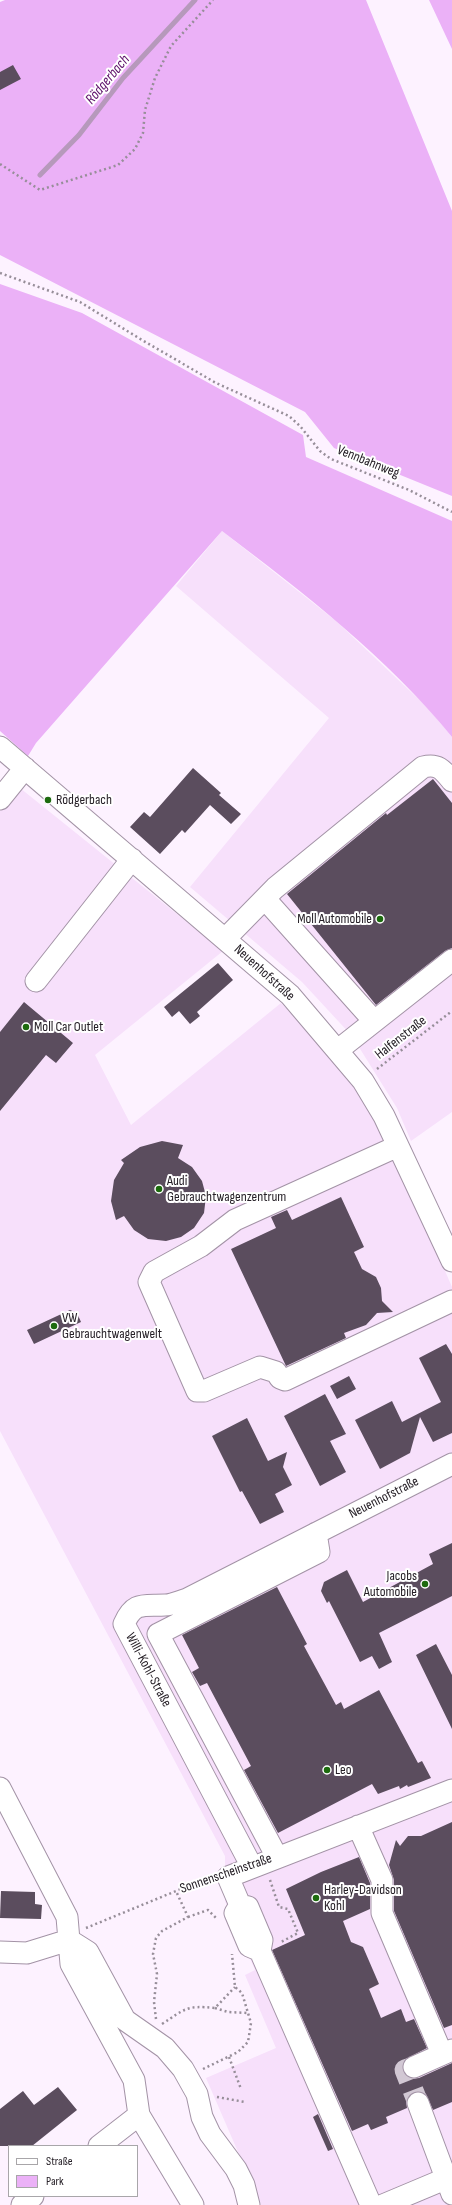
<!DOCTYPE html>
<meta charset="utf-8">
<style>
body{margin:0}
#map{position:relative;width:452px;height:2205px;overflow:hidden;background:#fdf2ff;font-family:"Sofia Sans Condensed",sans-serif}
canvas{display:block}
.legend{position:absolute;left:8px;top:2145px;width:130px;height:52px;box-sizing:border-box;background:#fff;border:1px solid #a8a6a9;margin:0;padding:5px 7px;list-style:none;font-size:12px;color:#262027}
.legend li{display:flex;align-items:center;gap:8px;height:20px}
.legend b{width:20px;border:1px solid #a8a6a9}
</style>
<div id="map">
<canvas width="452" height="2205"></canvas>
<ul class="legend">
<li><b style="height:5px;background:#fff"></b>Straße</li>
<li><b style="height:11px;background:#ebb1f7"></b>Park</li>
</ul>
</div>
<script>
const ctx = document.querySelector('canvas').getContext('2d');
ctx.lineJoin = 'round';
function fillPath(path, color) { ctx.fillStyle = color; ctx.fill(path, 'evenodd'); }
function stroke(path, color, width, dash) { ctx.strokeStyle = color; ctx.lineWidth = width; ctx.lineCap = dash ? 'butt' : 'round'; ctx.setLineDash(dash || []); ctx.stroke(path); }
function write(font, color, halo, rows, align = 'center') {
  ctx.font = font + ' "Sofia Sans Condensed",sans-serif'; ctx.lineWidth = 4; ctx.setLineDash([]); ctx.textBaseline = 'middle'; ctx.strokeStyle = halo; ctx.fillStyle = color; for (const [text, x, y, turn = 0] of rows) {
    ctx.save(); ctx.translate(x, y); ctx.rotate((+turn || 0) * Math.PI / 180); ctx.textAlign = isNaN(turn) ? turn : align; if (halo) ctx.strokeText(text, 0, 0); ctx.fillText(text, 0, 0); ctx.restore();
  }
}
fillPath(new Path2D(`
 M 222,531 L 336,621 L 428,708 L 452,737 L 452,1112 L 411,1141 L 397,1108 L 352,1036 L 302,982 L 190,887 L 329,718 L 176,586 Z
 M 20,788 L 223,951 L 95,1055 L 131,1125 L 281,1003 L 331,1055 L 361,1093 L 393,1151 L 452,1287 L 452,2205 L 261,2205 L 206,2078 L 276,2048 L 245,1975 L 255,1970 L 225,1901 L 225,1856 L 0,1431 L 0,811 Z`), '#f7e0fb');
fillPath(new Path2D(`
 M 5,0 L 366,0 L 452,211 L 452,496 L 334,448 L 305,412 L 0,255 L 0,2 Z
 M 429,0 L 452,0 L 452,49 Z
 M 0,284 L 82,313 L 303,435 L 306,457 L 452,521 L 452,737 C 388,658 304,593 222,531 L 36,743 L 28,756 L 0,731 Z`), '#ebb1f7');
stroke(new Path2D(`
 M 40,175 L 79,135 L 123,78 L 195,0`), '#b699bb', 5);
fillPath(new Path2D(`
 M 13,65 L 21,79 L 0,90 L 0,72 Z
 M 193,768 L 221,793 L 219,795 L 241,814 L 231,824 L 210,805 L 185,833 L 182,830 L 160,854 L 130,827 L 144,812 L 150,817 Z
 M 433,779 L 452,803 L 452,948 L 445,951 L 376,1005 L 287,894 L 386,813 L 387,815 Z
 M 218,963 L 233,980 L 197,1012 L 200,1016 L 190,1024 L 179,1011 L 172,1017 L 164,1007 Z
 M 24,1002 L 73,1043 L 56,1063 L 46,1055 L 0,1111 L 0,1032 Z
 M 162,1141 L 183,1145 L 178,1158 L 192,1167 L 202,1181 L 206,1196 L 204,1213 L 194,1228 L 181,1237 L 166,1241 L 148,1239 L 134,1230 L 124,1216 L 116,1220 L 111,1201 L 114,1180 L 124,1163 L 121,1160 L 140,1147 Z
 M 341,1197 L 364,1247 L 354,1252 L 362,1269 L 376,1277 L 381,1288 L 382,1301 L 393,1312 L 377,1313 L 366,1325 L 344,1333 L 346,1338 L 286,1366 L 231,1249 L 276,1228 L 271,1217 L 287,1210 L 292,1220 Z
 M 70,1310 L 77,1313 L 81,1322 L 34,1344 L 27,1330 Z
 M 446,1344 L 452,1354 L 452,1433 L 433,1442 L 420,1417 L 410,1453 L 380,1469 L 355,1420 L 392,1401 L 402,1422 L 441,1402 L 419,1358 Z
 M 349,1376 L 356,1389 L 337,1399 L 330,1386 Z
 M 325,1394 L 346,1434 L 330,1441 L 346,1472 L 320,1486 L 284,1416 Z
 M 247,1418 L 268,1461 L 287,1452 L 283,1467 L 292,1485 L 275,1494 L 284,1512 L 260,1524 L 242,1491 L 240,1492 L 212,1436 Z
 M 452,1543 L 452,1596 L 379,1633 L 392,1662 L 379,1669 L 372,1656 L 360,1662 L 329,1601 L 327,1603 L 321,1591 L 324,1582 L 347,1570 L 363,1602 L 433,1564 L 429,1554 Z
 M 277,1587 L 307,1644 L 304,1646 L 336,1705 L 341,1702 L 344,1709 L 379,1690 L 418,1763 L 422,1761 L 431,1778 L 408,1787 L 407,1785 L 400,1789 L 399,1786 L 378,1794 L 372,1784 L 278,1833 L 244,1770 L 251,1766 L 207,1683 L 200,1686 L 192,1672 L 199,1668 L 182,1635 Z
 M 436,1644 L 452,1675 L 452,1729 L 416,1655 Z
 M 452,1822 L 452,2025 L 444,2028 L 394,1911 L 394,1880 L 389,1865 L 396,1840 L 400,1846 L 408,1836 L 421,1836 Z
 M 359,1857 L 370,1883 L 370,1909 L 343,1921 L 351,1942 L 363,1947 L 379,1984 L 369,1989 L 381,2018 L 401,2009 L 406,2022 L 414,2019 L 427,2048 L 404,2060 L 403,2072 L 407,2076 L 412,2079 L 419,2078 L 452,2063 L 452,2102 L 433,2110 L 426,2094 L 420,2091 L 414,2092 L 409,2095 L 406,2101 L 407,2108 L 386,2117 L 388,2123 L 371,2130 L 368,2124 L 352,2131 L 272,1950 L 305,1935 L 286,1889 L 321,1872 Z
 M 1,1891 L 35,1892 L 35,1904 L 42,1905 L 41,1919 L 0,1918 Z
 M 58,2087 L 77,2110 L 32,2146 L 0,2146 L 0,2109 L 23,2091 L 34,2105 Z
 M 318,2114 L 333,2149 L 328,2151 L 313,2117 Z`), '#5b4d5e');
stroke(new Path2D(`
 M 414,2067 L 405,2070 L 418,2103`), '#d2c8d4', 21, [21, 10]);
const minor = new Path2D(`
 M 0,747 L 290,995 L 363,1081 L 384,1116 L 452,1261
 M 0,799 L 25,768
 M 265,899 L 374,1021
 M 225,939 L 275,888 L 423,767 C 438,763 443,770 452,781
 M 36,981 L 132,859
 M 338,1050 L 452,960
 M 398,1146 L 235,1220 L 201,1246 L 154,1272 L 149,1282 L 197,1391 L 204,1391 L 260,1367 L 276,1372 L 280,1378 L 285,1380 L 452,1301
 M 0,1788 L 67,1917 L 71,1964 L 134,2080 L 139,2115
 M 358,1826 L 382,1880 L 382,1913 L 442,2054
 M 277,1857 L 158,1634 L 319,1552 L 316,1533
 M 252,1867 L 124,1624 C 134,1601 143,1606 165,1605 C 172,1605 180,1601 187,1599 L 452,1464
 M 240,1905 L 248,1907 L 262,1940 L 260,1951 L 371,2205
 M 240,1905 L 228,1877 L 452,1790
 M 240,1905 L 235,1913 L 249,1946 L 256,1949
 M 69,1940 L 88,1952 L 125,2020 L 165,2048 L 183,2069 L 197,2094 L 202,2117 L 210,2134 L 236,2169 L 244,2185 L 249,2205
 M 0,1952 L 27,1953 L 69,1940
 M 414,2067 L 452,2050
 M 418,2103 L 452,2194
 M 99,2146 L 139,2115 L 193,2205
 M 22,2205 L 33,2196
 M 383,2205 L 452,2176`);
stroke(minor, '#a393a6', 23);
stroke(new Path2D(`
 M 0,164 L 40,190 L 118,165 L 135,149 L 143,133 L 145,110 L 155,78 L 171,46 L 213,0
 M 0,273 L 80,302 L 142,340 L 216,383 L 289,416 L 300,426 L 320,451 L 331,459 L 409,490 L 452,512
 M 377,1069 L 452,1011
 M 270,1880 L 279,1907 L 288,1909 L 298,1933 L 281,1942
 M 188,1917 L 208,1910 L 217,1919
 M 86,1928 L 198,1882 L 211,1880
 M 215,2008 L 228,2012 L 247,2013
 M 156,2019 L 154,2002 L 157,1974 L 153,1954 L 156,1938 L 162,1931 L 188,1917 L 176,1891
 M 162,2024 C 185,2009 186,2005 215,2008 L 235,1987
 M 229,2057 L 241,2089
 M 203,2069 L 238,2052 L 248,2042 L 251,2023 L 242,1993 L 235,1987 L 232,1954
 M 217,2097 L 245,2102`), '#978e99', 2.5, [2, 3]);
stroke(minor, '#fff', 21);
for (const [x, y, r, color] of [
 [48,800,4,"#1d6b0e"],
 [380,919,4,"#1d6b0e"],
 [26,1027,4,"#1d6b0e"],
 [159,1189,4,"#1d6b0e"],
 [54,1326,4,"#1d6b0e"],
 [425,1584,4,"#1d6b0e"],
 [327,1770,4,"#1d6b0e"],
 [316,1898,4,"#1d6b0e"]
]) { const dot = new Path2D(); dot.arc(x, y, r, 0, 2 * Math.PI); ctx.fillStyle = color; ctx.fill(dot); stroke(dot, '#fff', 1.5); }
write('14px', '#262027', '#fff', [
 ["Vennbahnweg",368,462,22],
 ["Neuenhofstraße",264,973,42],
 ["Halfenstraße",401,1038,-38],
 ["Neuenhofstraße",384,1498,-27],
 ["Willi-Kohl-Straße",148,1670,62],
 ["Sonnenscheinstraße",226,1874,-19]
]);
write('14px', '#262027', '#fff', [
 ["Rödgerbach",56,800],
 ["Moll Automobile",372,919,"right"],
 ["Moll Car Outlet",34,1027],
 ["Audi",167,1181],
 ["Gebrauchtwagenzentrum",167,1197],
 ["VW",62,1318],
 ["Gebrauchtwagenwelt",62,1334],
 ["Jacobs",417,1576,"right"],
 ["Automobile",417,1592,"right"],
 ["Leo",335,1770],
 ["Harley-Davidson",324,1890],
 ["Kohl",324,1906]
], 'left');
write('italic 15px', '#5d106a', '#fff', [
 ["Rödgerbach",108,80,-50]
]);
</script>
